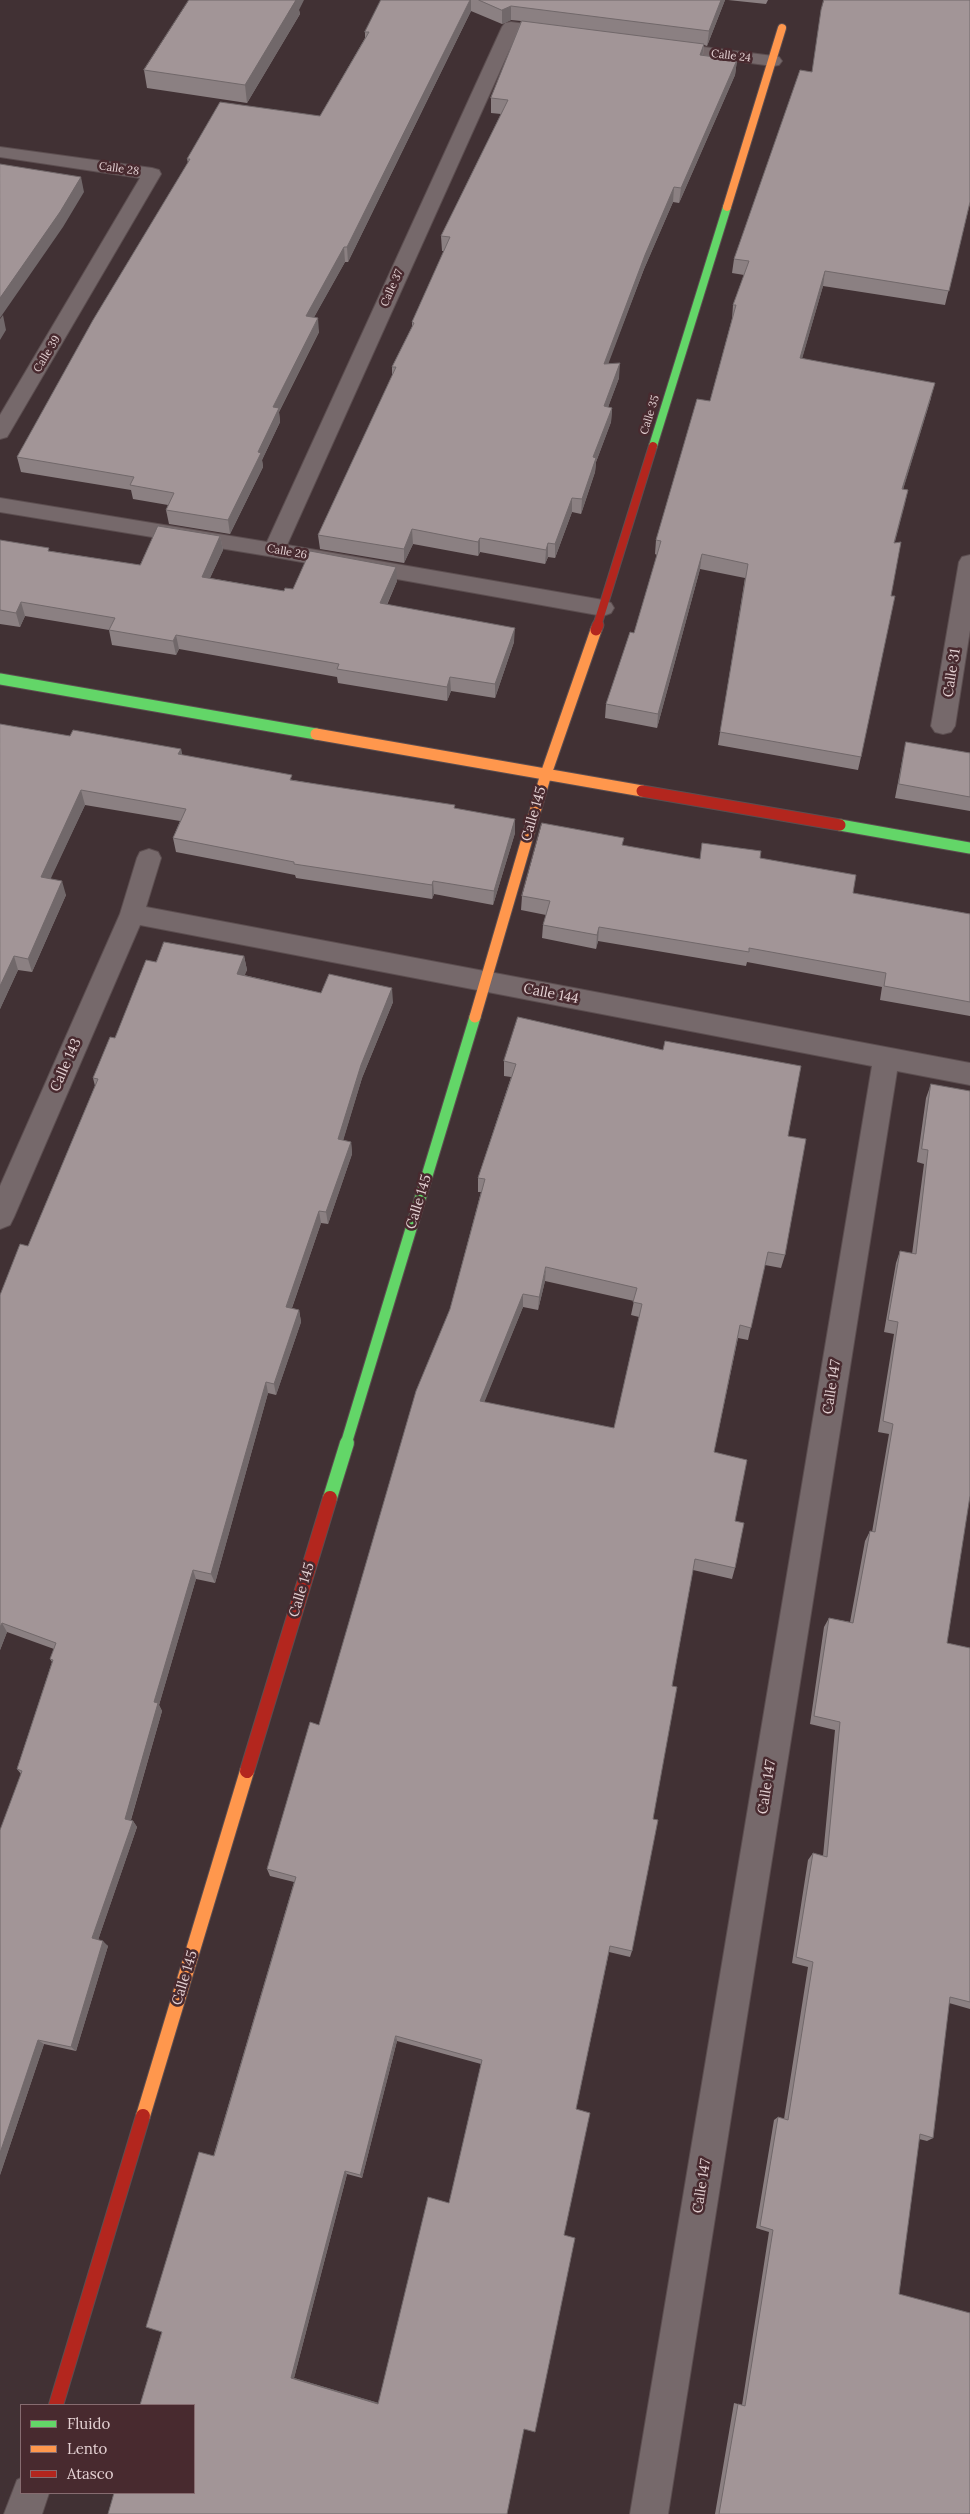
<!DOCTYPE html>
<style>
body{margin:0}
#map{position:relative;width:970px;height:2514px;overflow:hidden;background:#413134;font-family:Lora,serif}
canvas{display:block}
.legend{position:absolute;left:20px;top:2404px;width:175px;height:90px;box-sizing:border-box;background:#482a2f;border:1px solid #866c70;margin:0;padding:6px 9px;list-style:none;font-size:15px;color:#e3d0d2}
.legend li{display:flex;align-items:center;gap:10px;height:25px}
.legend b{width:25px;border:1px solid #866c70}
</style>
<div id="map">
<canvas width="970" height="2514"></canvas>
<ul class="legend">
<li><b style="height:6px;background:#63d668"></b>Fluido</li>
<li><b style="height:6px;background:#ff974d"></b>Lento</li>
<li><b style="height:6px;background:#b3261e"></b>Atasco</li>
</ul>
</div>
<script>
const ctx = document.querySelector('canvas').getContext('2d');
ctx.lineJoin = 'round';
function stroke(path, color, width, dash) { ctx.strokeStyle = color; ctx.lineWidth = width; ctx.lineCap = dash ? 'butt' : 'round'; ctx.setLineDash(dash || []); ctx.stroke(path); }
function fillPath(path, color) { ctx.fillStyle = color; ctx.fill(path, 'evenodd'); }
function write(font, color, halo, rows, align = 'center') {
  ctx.font = font + ' Lora,serif'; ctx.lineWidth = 5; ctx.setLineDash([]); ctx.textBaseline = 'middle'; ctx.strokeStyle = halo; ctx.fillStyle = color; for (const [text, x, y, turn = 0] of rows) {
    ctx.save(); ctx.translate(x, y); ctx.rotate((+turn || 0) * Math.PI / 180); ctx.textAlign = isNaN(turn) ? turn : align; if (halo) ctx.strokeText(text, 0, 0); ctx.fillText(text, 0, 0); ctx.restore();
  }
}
const street = new Path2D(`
 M 511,22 L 556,28 L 562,29 L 565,33 L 562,37 L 556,38 L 517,33 L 287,545 L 603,600 L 611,603 L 614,608 L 611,613 L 603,616 L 274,557 L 0,512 L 0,498 L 267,542 L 502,27 L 505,23 Z
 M 665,42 L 773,56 L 779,57 L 782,61 L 779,65 L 773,66 L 659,51 L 656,47 L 659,43 Z
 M 0,147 L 152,168 L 159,170 L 161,174 L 10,432 L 7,437 L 0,439 L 0,415 L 140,178 L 0,157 Z
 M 970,555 L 970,630 L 955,726 L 951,732 L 943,734 L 935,732 L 931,726 L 959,562 L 962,557 Z
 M 149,849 L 158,852 L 161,858 L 146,907 L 970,1063 L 970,1085 L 897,1071 L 668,2514 L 630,2514 L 872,1066 L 140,925 L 14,1217 L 10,1225 L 0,1229 L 0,1186 L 120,914 L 137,858 L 140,852 Z
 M 21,2478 L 21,2493 L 49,2493 L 42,2514 L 4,2514 L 17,2480 Z`);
const fastFar2 = new Path2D(`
 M 653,446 L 727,207`);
const fastFar1 = new Path2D(`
 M 0,679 L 316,734
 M 840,825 L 970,848
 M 346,1444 L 475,1017`);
const fast = new Path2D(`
 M 330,1498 L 347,1443`);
const slowFar2 = new Path2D(`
 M 727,207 L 782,28`);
const slowFar1 = new Path2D(`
 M 316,734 L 642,791
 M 475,1017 L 546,774 L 596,630`);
const slow = new Path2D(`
 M 143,2116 L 247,1771`);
const jamFar2 = new Path2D(`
 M 597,626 L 653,446`);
const jamFar1 = new Path2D(`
 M 596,630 L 598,625
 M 642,791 L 840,825`);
const jam = new Path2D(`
 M 247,1771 L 330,1498
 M 56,2405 L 143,2116`);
stroke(street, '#5c4e50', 2);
stroke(fastFar2, '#5c4e50', 10);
stroke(fastFar1, '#5c4e50', 13);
stroke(fast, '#5c4e50', 16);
stroke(slowFar2, '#5c4e50', 10);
stroke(slowFar1, '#5c4e50', 13);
stroke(slow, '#5c4e50', 16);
stroke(jamFar2, '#5c4e50', 10);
stroke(jamFar1, '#5c4e50', 13);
stroke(jam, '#5c4e50', 16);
fillPath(street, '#76696b');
stroke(fastFar2, '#63d668', 8);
stroke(fastFar1, '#63d668', 11);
stroke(fast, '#63d668', 14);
stroke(slowFar2, '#ff974d', 8);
stroke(slowFar1, '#ff974d', 11);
stroke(slow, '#ff974d', 14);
stroke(jamFar2, '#b3261e', 8);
stroke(jamFar1, '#b3261e', 11);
stroke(jam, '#b3261e', 14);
fillPath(new Path2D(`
 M 381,0 L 725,0 L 707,46 L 704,45 L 703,55 L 737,60 L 735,75 L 679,203 L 673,202 L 644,269 L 608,363 L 619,378 L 608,407 L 612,408 L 611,422 L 596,462 L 595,472 L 581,514 L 572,512 L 555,558 L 548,557 L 545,564 L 480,552 L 478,556 L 413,544 L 404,563 L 320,549 L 318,535 L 392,376 L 392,367 L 412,327 L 412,322 L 444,251 L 442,251 L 441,236 L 501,114 L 491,113 L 491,98 L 521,21 L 511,20 L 502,24 L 471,11 L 348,262 L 345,262 L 314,317 L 319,332 L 279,412 L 280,422 L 262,460 L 263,467 L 230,534 L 169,524 L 166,510 L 168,505 L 133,499 L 131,490 L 21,472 L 17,457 L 188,163 L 187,159 L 320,116 L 365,38 L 365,32 Z
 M 728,0 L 768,0 L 766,4 Z
 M 299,10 L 300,14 L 247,103 L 147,88 L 144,70 Z
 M 812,72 L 970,203 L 945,305 L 823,286 L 802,358 L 931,398 L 903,489 L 908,490 L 894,543 L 861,757 L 858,770 L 718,745 L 745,578 L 700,569 L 657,728 L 605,718 L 606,704 L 634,633 L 657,555 L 655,554 L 656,540 L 710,401 L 732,319 L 733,305 L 744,275 L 732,273 L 734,259 Z
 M 220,536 L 223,550 L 210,578 L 284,591 L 293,589 L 397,581 L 387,605 L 514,642 L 495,698 L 451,691 L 447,701 L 338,683 L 337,677 L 179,649 L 176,655 L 112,645 L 109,630 L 25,616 L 20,627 L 0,624 L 0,540 L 50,551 L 140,565 Z
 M 0,724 L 70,736 L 181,749 L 182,755 L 293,780 L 455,808 L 515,833 L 493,905 L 434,894 L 432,899 L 296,878 L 295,875 L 176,852 L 173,838 L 180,821 L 85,805 L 50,879 L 66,895 L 32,972 L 18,970 L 0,1009 Z
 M 906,742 L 970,753 L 970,811 L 895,798 L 903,756 Z
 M 623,846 L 700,859 L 760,858 L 853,893 L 970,914 L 970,1016 L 880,1000 L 882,987 L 747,962 L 746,966 L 598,941 L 596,949 L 542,938 L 543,925 L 546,915 L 521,910 L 522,896 Z
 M 244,956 L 247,970 L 244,975 L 321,993 L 393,1002 L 362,1078 L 343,1140 L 351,1142 L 352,1154 L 328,1224 L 321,1223 L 292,1308 L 299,1310 L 301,1322 L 276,1395 L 268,1393 L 215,1583 L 196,1579 L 159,1705 L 162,1711 L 131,1820 L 133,1821 L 137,1827 L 98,1940 L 108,1946 L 76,2051 L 44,2044 L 0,2175 L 21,1774 L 17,1769 L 52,1662 L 50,1659 L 54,1649 L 7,1632 L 0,1650 L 0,1295 L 28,1246 L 95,1086 L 93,1078 L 156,962 Z
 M 518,1017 L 788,1136 L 785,1255 L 781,1268 L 765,1265 L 748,1340 L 738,1338 L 714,1452 L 735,1521 L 735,1568 L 732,1579 L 693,1570 L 672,1686 L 653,1819 L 632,1951 L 630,1957 L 609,1952 L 576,2109 L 524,2429 L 108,2514 L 294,1882 L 270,1876 L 267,1869 L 319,1725 L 450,1309 L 481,1192 L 478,1192 L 478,1178 L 511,1077 L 504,1076 L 504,1061 ZM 545,1281 L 634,1301 L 631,1315 L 639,1317 L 614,1428 L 484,1402 L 523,1307 L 538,1310 ZM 397,2041 L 481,2064 L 449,2203 L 378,2403 L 294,2378 L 347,2174 L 362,2178 Z
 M 931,1084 L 947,1643 L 970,1648 L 970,2009 L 949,2003 L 933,2138 L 927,2141 L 919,2139 L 899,2294 L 970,2514 L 715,2514 L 734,2403 L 742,2405 L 769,2232 L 756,2228 L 774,2120 L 778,2117 L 784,2119 L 808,1967 L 792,1963 L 808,1860 L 813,1853 L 823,1856 L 835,1730 L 810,1724 L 824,1627 L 829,1618 L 850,1622 L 865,1541 L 870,1531 L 872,1532 L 889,1434 L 878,1432 L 894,1334 L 884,1332 L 896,1263 L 900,1251 L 912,1254 L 924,1164 L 917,1162 L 926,1098 Z`), '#8b8082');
fillPath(new Path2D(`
 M 296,0 L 304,0 L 299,10 L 300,14 L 247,103 L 245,85 Z
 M 470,0 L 471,0 L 471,11 L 348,262 L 347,247 Z
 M 721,0 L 725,0 L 707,46 L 709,31 Z
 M 511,6 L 511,20 L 502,24 L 502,10 Z
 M 704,44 L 702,59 L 700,55 Z
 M 737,60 L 735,75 L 679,203 L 681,188 Z
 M 81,177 L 84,192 L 63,227 L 0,318 L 0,298 Z
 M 674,187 L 673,202 L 644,269 L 603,378 L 604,364 L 645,255 Z
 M 344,247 L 345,262 L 307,330 L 306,316 Z
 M 825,271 L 823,286 L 798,373 L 800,358 Z
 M 3,315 L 6,330 L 0,340 L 0,319 Z
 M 318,318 L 319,332 L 279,412 L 280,422 L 262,460 L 263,467 L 230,534 L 228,520 L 258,452 L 273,407 Z
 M 620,363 L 619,378 L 603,421 L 604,406 Z
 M 935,383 L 931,398 L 899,503 L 902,489 Z
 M 612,408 L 611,422 L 596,462 L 595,472 L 581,514 L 582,499 L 593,457 Z
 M 908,490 L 905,504 L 891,557 L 894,543 Z
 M 572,498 L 572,512 L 555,558 L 555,544 Z
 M 412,529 L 413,544 L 404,563 L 404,549 Z
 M 220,536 L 223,550 L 204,591 L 202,577 Z
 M 480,538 L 480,552 L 478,556 L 478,542 Z
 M 548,543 L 548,557 L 545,564 L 546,550 Z
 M 702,554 L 700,569 L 657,728 L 658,714 Z
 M 396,567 L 397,581 L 381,618 L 380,603 Z
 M 21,602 L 25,616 L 20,627 L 16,613 Z
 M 515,628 L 514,642 L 495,698 L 495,684 Z
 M 176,635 L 179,649 L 176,655 L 173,641 Z
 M 450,677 L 451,691 L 447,701 L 447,687 Z
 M 181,749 L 183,763 L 178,754 Z
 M 81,790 L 85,805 L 45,891 L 41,877 Z
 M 515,819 L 515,833 L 493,905 L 494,891 Z
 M 62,881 L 66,895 L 32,972 L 28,959 Z
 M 433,881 L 434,894 L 432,899 L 432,885 Z
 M 599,927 L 598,941 L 596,949 L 597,935 Z
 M 14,956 L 18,970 L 0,1009 L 0,986 Z
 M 244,956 L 247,970 L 240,987 L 237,974 Z
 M 392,988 L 393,1002 L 362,1078 L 340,1151 L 338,1139 L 361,1065 Z
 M 351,1142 L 352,1154 L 328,1224 L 326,1212 Z
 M 319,1211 L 321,1223 L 288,1319 L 286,1307 Z
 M 546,1267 L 545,1281 L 538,1310 L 539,1297 Z
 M 523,1294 L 523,1307 L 480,1413 L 480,1401 Z
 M 299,1310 L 301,1322 L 276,1395 L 274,1384 Z
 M 266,1382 L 268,1393 L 215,1583 L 211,1574 Z
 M 193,1570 L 196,1579 L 159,1705 L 162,1711 L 129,1826 L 125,1819 L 154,1702 Z
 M 2,1623 L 7,1632 L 0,1650 L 0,1627 Z
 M 133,1821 L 137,1827 L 97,1943 L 92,1938 Z
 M 103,1941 L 108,1946 L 76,2051 L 71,2047 Z
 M 396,2036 L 397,2041 L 362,2178 L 360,2175 Z
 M 38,2040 L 44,2044 L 0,2175 L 0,2153 Z
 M 345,2171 L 347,2174 L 294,2378 L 379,2403 L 378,2404 L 291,2378 Z`), '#71686a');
const building = new Path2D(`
 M 189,0 L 296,0 L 245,85 L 144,70 Z
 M 381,0 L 470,0 L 347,247 L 344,247 L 306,316 L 318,318 L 273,407 L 279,408 L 258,452 L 261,453 L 228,520 L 166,510 L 174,493 L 130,485 L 134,477 L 17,457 L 93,320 L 190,159 L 187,159 L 220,102 L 320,116 L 369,32 L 365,32 Z
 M 479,0 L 721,0 L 709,31 L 511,6 L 502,10 Z
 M 824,0 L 970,0 L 970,202 L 949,291 L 825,271 L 800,358 L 935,383 L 902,489 L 908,490 L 894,543 L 901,542 L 891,596 L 895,596 L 861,757 L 720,732 L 748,564 L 702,554 L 658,714 L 606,704 L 630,632 L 634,633 L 661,541 L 656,540 L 697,399 L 710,401 L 736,305 L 733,305 L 749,261 L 734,259 L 800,70 L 812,72 L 821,10 Z
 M 522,21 L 704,44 L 700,55 L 737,60 L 681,188 L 674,187 L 645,255 L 604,364 L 620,363 L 604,406 L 612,408 L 593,457 L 596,458 L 582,499 L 572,498 L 555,544 L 548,543 L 546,550 L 480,538 L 478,542 L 412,529 L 404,549 L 318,535 L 396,367 L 392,367 L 414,323 L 412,322 L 450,237 L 441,236 L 508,100 L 491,98 Z
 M 0,164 L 81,177 L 60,212 L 0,298 Z
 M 158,526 L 220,536 L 202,577 L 284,591 L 285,588 L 293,589 L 310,551 L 396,567 L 380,603 L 515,628 L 495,684 L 450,677 L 447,687 L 337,669 L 339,664 L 176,635 L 173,641 L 109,630 L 115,618 L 21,602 L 16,613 L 0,610 L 0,540 L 49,548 L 48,551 L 140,565 Z
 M 0,724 L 70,736 L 73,730 L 181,749 L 178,754 L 292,775 L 290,780 L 455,805 L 454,808 L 515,819 L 494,891 L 433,881 L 432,885 L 294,864 L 294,862 L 173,838 L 186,809 L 81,790 L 41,877 L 62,881 L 28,959 L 14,956 L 0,986 Z
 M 906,742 L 970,753 L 970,797 L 899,784 Z
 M 542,823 L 624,838 L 622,845 L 700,859 L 702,843 L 761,851 L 760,858 L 856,875 L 853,893 L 970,914 L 970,1002 L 884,986 L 886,973 L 749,948 L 749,952 L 599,927 L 597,935 L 543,925 L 550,901 L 522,896 Z
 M 164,942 L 244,956 L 237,974 L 321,993 L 329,974 L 392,988 L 361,1065 L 338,1139 L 351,1142 L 326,1212 L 319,1211 L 286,1307 L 299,1310 L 274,1384 L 266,1382 L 211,1574 L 193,1570 L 154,1702 L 158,1703 L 125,1819 L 133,1821 L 92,1938 L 103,1941 L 71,2047 L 38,2040 L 0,2153 L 0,1830 L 22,1771 L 17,1769 L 53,1660 L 50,1659 L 56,1643 L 2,1623 L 0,1627 L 0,1295 L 20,1244 L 28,1246 L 98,1079 L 93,1078 L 110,1037 L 115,1038 L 146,960 L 156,962 Z
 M 518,1017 L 663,1050 L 665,1041 L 801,1066 L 788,1136 L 806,1139 L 785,1255 L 768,1252 L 751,1328 L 740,1325 L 714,1452 L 747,1460 L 735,1521 L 744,1523 L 735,1568 L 695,1559 L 672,1686 L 677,1687 L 653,1819 L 658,1820 L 632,1951 L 610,1946 L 576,2109 L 590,2113 L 564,2235 L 575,2238 L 535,2432 L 524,2429 L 507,2514 L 108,2514 L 114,2493 L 194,2493 L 194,2405 L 140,2405 L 162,2332 L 146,2327 L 199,2152 L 214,2156 L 296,1877 L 267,1869 L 310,1722 L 319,1725 L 416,1391 L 450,1309 L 485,1179 L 478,1178 L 516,1064 L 504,1061 ZM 546,1267 L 637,1288 L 633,1302 L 642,1304 L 614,1428 L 480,1401 L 523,1294 L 539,1297 ZM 396,2036 L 482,2060 L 449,2203 L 428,2197 L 378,2404 L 291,2378 L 345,2171 L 360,2175 Z
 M 931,1084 L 970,1091 L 970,1496 L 947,1643 L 970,1648 L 970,2002 L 950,1997 L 933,2138 L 920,2134 L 899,2294 L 970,2313 L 970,2514 L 719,2514 L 738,2404 L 745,2406 L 773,2230 L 760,2226 L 778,2117 L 788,2120 L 813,1962 L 796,1957 L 813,1853 L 827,1857 L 840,1722 L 814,1716 L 829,1618 L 853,1623 L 870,1531 L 875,1532 L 893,1424 L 883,1421 L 898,1322 L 888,1320 L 900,1251 L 916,1254 L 928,1150 L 922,1149 Z`);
fillPath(building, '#a29597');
stroke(building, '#71686a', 1);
write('11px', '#e3d0d2', '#482a2f', [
 ["Calle 24",731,56,7],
 ["Calle 28",119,169,8],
 ["Calle 37",392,288,-66],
 ["Calle 39",47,354,-59],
 ["Calle 35",650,415,-73],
 ["Calle 26",287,552,10]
]);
write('14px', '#e3d0d2', '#482a2f', [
 ["Calle 31",952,673,-81],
 ["Calle 145",534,814,-74],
 ["Calle 144",551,994,11],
 ["Calle 143",66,1065,-66],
 ["Calle 145",419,1202,-73],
 ["Calle 147",832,1387,-81],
 ["Calle 145",302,1590,-73],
 ["Calle 147",767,1787,-81],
 ["Calle 145",185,1978,-73],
 ["Calle 147",702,2186,-81]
]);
</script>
